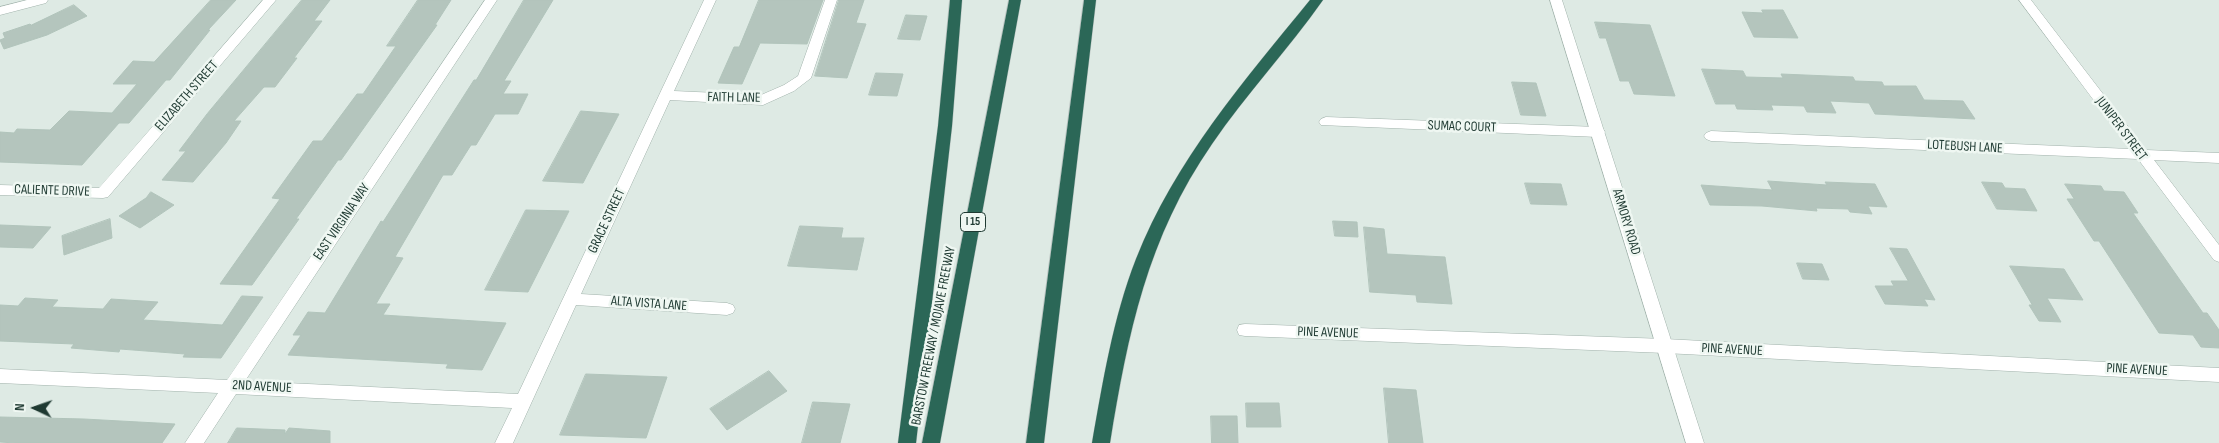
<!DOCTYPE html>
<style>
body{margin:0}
#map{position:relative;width:2219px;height:443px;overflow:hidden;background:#deeae4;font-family:"Sofia Sans Condensed",sans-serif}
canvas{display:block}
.north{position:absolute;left:10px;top:383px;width:50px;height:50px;-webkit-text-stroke:4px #eff7f2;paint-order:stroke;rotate:273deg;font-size:14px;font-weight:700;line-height:20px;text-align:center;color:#1f3a32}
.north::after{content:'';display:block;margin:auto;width:18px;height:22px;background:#1f3a32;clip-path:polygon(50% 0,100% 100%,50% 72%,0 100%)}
</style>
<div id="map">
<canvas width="2219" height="443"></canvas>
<div class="north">N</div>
</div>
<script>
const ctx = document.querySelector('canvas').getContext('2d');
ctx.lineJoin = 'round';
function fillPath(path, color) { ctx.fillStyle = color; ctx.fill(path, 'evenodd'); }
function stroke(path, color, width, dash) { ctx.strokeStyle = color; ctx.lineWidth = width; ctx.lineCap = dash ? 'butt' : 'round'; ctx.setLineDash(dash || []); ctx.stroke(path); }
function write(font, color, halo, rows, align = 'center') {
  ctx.font = font + ' "Sofia Sans Condensed",sans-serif'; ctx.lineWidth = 5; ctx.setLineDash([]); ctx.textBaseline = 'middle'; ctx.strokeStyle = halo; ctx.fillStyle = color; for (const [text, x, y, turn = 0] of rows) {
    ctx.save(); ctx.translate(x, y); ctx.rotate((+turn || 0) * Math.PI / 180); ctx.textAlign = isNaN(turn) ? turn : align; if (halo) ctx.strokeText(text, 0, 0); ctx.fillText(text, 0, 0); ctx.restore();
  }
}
const building = new Path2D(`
 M 211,0 L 236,0 L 208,30 L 210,30 L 170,80 L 166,80 L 129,123 L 119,123 L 82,165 L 0,162 L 0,132 L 14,133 L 17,129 L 50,130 L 69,111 L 112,113 L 137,84 L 113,84 L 133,61 L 154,62 Z
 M 302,0 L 330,0 L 314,21 L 322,21 L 294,58 L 297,58 L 275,87 L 264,87 L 234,121 L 241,121 L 226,143 L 193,182 L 162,180 L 186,151 L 179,151 L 207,114 Z
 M 418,0 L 451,0 L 435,25 L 437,25 L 341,160 L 338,160 L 296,219 L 299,219 L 252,285 L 220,284 L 280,199 L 272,198 L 313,141 L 322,141 L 357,94 L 363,94 L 396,46 L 387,46 Z
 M 524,0 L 553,0 L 504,81 L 511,81 L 503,94 L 528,94 L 518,114 L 495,114 L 476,145 L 471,145 L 452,175 L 443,175 L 395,257 L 403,258 L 376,304 L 390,304 L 383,315 L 506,323 L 482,370 L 446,368 L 448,364 L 288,355 L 301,335 L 293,335 L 308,312 L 325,313 L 381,221 L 383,222 L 474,80 L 476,80 Z
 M 759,0 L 823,0 L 807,44 L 760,43 L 742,84 L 718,83 L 734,47 L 739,47 Z
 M 839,0 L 864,0 L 856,23 L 866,24 L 847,78 L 815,76 Z
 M 74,5 L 87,16 L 47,35 L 4,49 L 0,40 L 5,38 L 3,33 L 30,24 L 31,25 Z
 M 1762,10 L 1783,10 L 1798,38 L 1754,37 L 1742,12 L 1763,13 Z
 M 906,15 L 927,16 L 920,40 L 898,39 Z
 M 1595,22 L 1650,25 L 1675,96 L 1634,94 L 1629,81 L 1620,81 L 1606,38 L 1600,38 Z
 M 1702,69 L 1743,71 L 1746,77 L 1783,78 L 1781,74 L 1853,77 L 1855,81 L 1882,82 L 1884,86 L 1916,86 L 1924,100 L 1963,101 L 1975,119 L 1875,114 L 1869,103 L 1830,101 L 1836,113 L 1807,112 L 1804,106 L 1771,105 L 1773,110 L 1737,109 L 1735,104 L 1716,104 Z
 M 876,73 L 903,74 L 897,96 L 869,95 Z
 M 1512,82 L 1536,83 L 1546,116 L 1521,115 Z
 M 581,111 L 619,114 L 583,183 L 543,181 Z
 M 1768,181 L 1827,185 L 1825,182 L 1875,184 L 1887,207 L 1868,206 L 1872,214 L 1850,212 L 1848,209 L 1816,208 L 1817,211 L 1762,206 L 1710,205 L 1701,185 L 1772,190 Z
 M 1982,182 L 2002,183 L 2005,188 L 2025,189 L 2037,211 L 1997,209 Z
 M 1525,183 L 1561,184 L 1567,205 L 1531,204 Z
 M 2065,184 L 2101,186 L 2104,191 L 2124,192 L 2138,213 L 2133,213 L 2203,313 L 2207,313 L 2219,330 L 2219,348 L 2201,347 L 2193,335 L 2159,333 L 2099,241 L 2094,241 L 2067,199 L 2074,199 Z
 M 151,192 L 174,205 L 140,228 L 119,216 L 146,198 Z
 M 526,210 L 569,211 L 528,292 L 485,290 Z
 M 110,219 L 112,238 L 64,255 L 62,236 Z
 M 1333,221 L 1357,222 L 1358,237 L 1335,236 Z
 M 0,225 L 51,227 L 33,248 L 0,247 Z
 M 800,226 L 843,228 L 841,238 L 864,238 L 857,270 L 788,266 Z
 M 1364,227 L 1384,229 L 1387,254 L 1445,257 L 1452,304 L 1417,302 L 1416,295 L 1370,292 Z
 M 1890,248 L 1907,249 L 1935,300 L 1924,299 L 1928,306 L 1885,304 L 1875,286 L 1894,286 L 1891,281 L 1908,281 Z
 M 1797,263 L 1822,264 L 1829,280 L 1803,279 Z
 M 2010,266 L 2064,269 L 2083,300 L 2047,298 L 2061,322 L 2039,321 L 2029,305 L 2032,305 Z
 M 242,296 L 263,297 L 221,358 L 183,357 L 185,354 L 120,349 L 119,352 L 71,348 L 74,344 L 0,341 L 0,305 L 18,306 L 25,298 L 58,300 L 52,307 L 103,309 L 111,299 L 158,302 L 143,320 L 222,325 Z
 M 769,371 L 787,391 L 727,430 L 710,409 Z
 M 586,374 L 667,377 L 646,438 L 560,435 Z
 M 1384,388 L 1416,390 L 1423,443 L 1389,443 Z
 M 813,402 L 850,404 L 840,443 L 802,443 Z
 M 1246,403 L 1279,403 L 1281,427 L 1247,427 Z
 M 1211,416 L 1237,416 L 1238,443 L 1212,443 Z
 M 0,417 L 84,419 L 175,424 L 162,443 L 15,443 L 0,442 Z
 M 237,428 L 285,430 L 285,434 L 289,428 L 330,431 L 330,443 L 228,443 Z`);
fillPath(building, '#b4c5bd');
stroke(building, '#b1c4bb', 1);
const minor = new Path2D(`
 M 27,0 L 48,0 L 46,3 L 0,15 L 0,7 Z
 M 263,0 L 276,0 L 108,197 L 103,198 L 0,195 L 0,185 L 99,188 Z
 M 485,0 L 497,0 L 245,381 L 518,394 L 704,0 L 716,0 L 674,91 L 761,95 L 784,85 L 798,76 L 825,0 L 837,0 L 811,78 L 794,91 L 763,105 L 670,100 L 581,294 L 727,303 L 733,305 L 735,309 L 733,313 L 727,315 L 576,305 L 513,443 L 495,443 L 512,408 L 236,394 L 204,443 L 185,443 L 218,393 L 0,383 L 0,369 L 227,380 Z
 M 2019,0 L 2031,0 L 2146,150 L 2219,153 L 2219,163 L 2154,160 L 2219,245 L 2219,262 L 2214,260 L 2138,159 L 1711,141 L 1706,139 L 1704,136 L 1706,133 L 1711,131 L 2130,149 Z
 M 1326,117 L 1598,127 L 1603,129 L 1605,132 L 1603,135 L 1598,137 L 1321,125 L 1319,122 L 1321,119 Z
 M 1245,324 L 1665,339 L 2219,368 L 2219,382 L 1665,353 L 1245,336 L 1239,335 L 1237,330 L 1239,325 Z`);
const tertiary = new Path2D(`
 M 1550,0 L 1562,0 L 1704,443 L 1686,443 Z`);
const motorway = new Path2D(`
 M 950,0 L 962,0 L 952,126 L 916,443 L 898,443 L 938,126 Z
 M 1009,0 L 1021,0 L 940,443 L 922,443 Z
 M 1084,0 L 1096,0 L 1044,443 L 1026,443 Z
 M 1310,0 L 1323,0 C 1288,50 1246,94 1212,144 C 1147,238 1128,333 1110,443 L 1092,443 C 1103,381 1113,318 1136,259 C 1175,160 1244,81 1310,0 Z`);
stroke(minor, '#a1b2ab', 1);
stroke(tertiary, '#a1b2ab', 1);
stroke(motorway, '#bcc4c2', 1);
fillPath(minor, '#fff');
fillPath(tertiary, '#fff');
fillPath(motorway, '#2b6757');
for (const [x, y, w] of [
 [973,222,25]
]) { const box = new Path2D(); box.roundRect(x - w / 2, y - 9.5, w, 19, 4); ctx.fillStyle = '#eff7f2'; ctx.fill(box); stroke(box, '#1f3a32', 1); }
write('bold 12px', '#1f3a32', null, [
 ["I 15",973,222]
]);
write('14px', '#1f3a32', '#eff7f2', [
 ["ELIZABETH STREET",187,96,-49],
 ["FAITH LANE",734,98,1],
 ["SUMAC COURT",1462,127,2],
 ["JUNIPER STREET",2121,129,53],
 ["LOTEBUSH LANE",1965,147,3],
 ["CALIENTE DRIVE",52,191,2],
 ["GRACE STREET",607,221,-65],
 ["EAST VIRGINIA WAY",342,222,-56],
 ["ARMORY ROAD",1626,222,73],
 ["ALTA VISTA LANE",649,304,4],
 ["PINE AVENUE",1328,333,2],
 ["BARSTOW FREEWAY / MOJAVE FREEWAY",934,336,-79],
 ["PINE AVENUE",1732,350,3],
 ["PINE AVENUE",2137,370,3],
 ["2ND AVENUE",262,387,3]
]);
</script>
